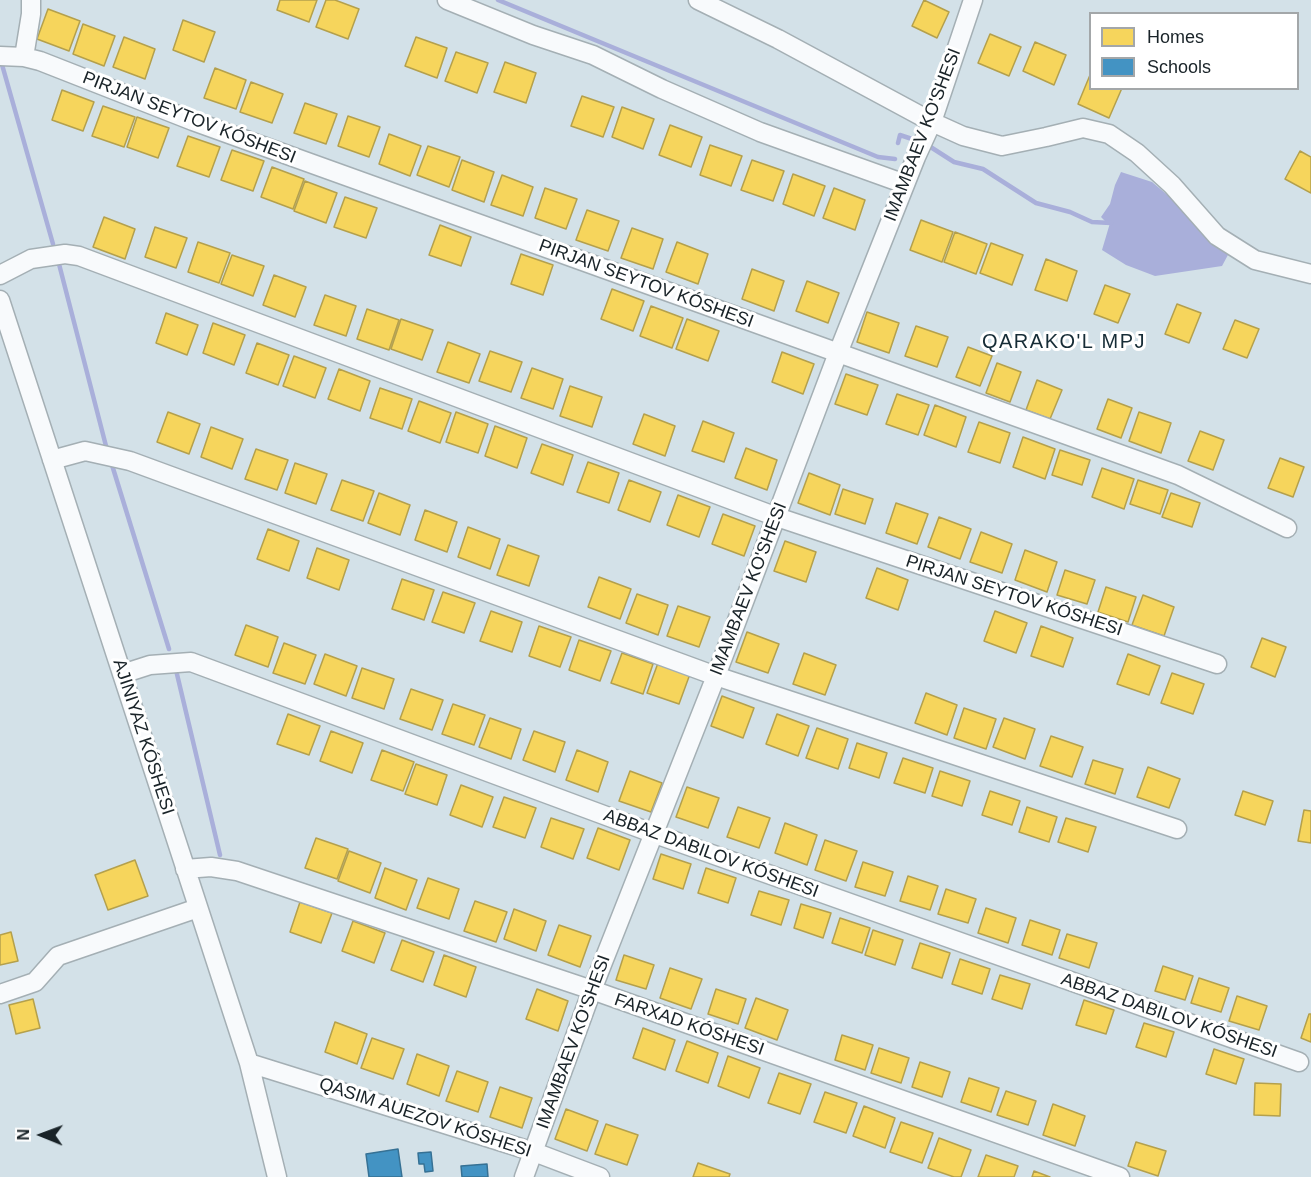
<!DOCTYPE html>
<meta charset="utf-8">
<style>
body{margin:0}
#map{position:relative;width:1311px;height:1177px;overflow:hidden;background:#d3e1e8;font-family:Arial,sans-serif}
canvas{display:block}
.legend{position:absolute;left:1089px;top:12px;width:210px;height:78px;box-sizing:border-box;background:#fff;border:2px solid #a3a7a9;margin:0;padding:8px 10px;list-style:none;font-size:18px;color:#192328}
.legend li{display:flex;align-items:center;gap:12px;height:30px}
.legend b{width:30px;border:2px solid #a3a7a9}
.north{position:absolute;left:12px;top:1105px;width:60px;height:60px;-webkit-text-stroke:4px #fff;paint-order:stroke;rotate:271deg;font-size:16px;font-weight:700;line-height:24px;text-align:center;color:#192328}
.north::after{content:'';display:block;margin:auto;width:21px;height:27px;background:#192328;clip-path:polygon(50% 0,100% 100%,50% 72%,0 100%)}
</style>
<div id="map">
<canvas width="1311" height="1177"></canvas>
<ul class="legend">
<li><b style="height:16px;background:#f6d55c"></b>Homes</li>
<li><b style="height:16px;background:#4393c3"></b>Schools</li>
</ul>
<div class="north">N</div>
</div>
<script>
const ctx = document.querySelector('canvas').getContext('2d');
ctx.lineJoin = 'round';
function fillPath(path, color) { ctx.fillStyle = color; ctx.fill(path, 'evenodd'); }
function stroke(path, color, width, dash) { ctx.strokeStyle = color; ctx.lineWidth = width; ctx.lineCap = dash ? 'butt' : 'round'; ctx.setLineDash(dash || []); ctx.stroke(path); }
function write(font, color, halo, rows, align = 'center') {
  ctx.font = font + ' Arial,sans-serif'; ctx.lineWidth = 6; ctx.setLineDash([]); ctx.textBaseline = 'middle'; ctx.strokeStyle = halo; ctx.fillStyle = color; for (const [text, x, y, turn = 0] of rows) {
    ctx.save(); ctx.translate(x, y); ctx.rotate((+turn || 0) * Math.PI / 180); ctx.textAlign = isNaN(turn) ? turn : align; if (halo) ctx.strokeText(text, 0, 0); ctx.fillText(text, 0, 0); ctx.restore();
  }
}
fillPath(new Path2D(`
 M 1121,172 L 1152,182 L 1190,214 L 1229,253 L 1222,266 L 1155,276 L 1126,265 L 1102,250 L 1110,223 L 1107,223 L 1101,217 L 1110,204 L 1115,185 Z`), '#a9afda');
const homes = new Path2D(`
 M 280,0 L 317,0 L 309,22 L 277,10 Z
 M 326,0 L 335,0 L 359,9 L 348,39 L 316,27 Z
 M 924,0 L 949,12 L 937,38 L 912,26 Z
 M 48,9 L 80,21 L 69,51 L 37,39 Z
 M 183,20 L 215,32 L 204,62 L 173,50 Z
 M 83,24 L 115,36 L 104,66 L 73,54 Z
 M 990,34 L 1021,47 L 1009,76 L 978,63 Z
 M 124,37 L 155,49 L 145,79 L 113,67 Z
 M 416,37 L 447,48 L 437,78 L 405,66 Z
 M 1035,42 L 1066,55 L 1054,85 L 1023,71 Z
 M 456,52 L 488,63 L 477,93 L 445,81 Z
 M 505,62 L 536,73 L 526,103 L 494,92 Z
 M 215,68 L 246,80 L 236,109 L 204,98 Z
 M 1090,75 L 1090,88 L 1122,88 L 1109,118 L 1078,104 Z
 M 251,82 L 283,94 L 272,123 L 240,112 Z
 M 62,90 L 94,102 L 83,131 L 52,120 Z
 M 582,96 L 614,107 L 603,137 L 571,126 Z
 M 305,103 L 337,114 L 326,144 L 294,133 Z
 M 103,106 L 135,117 L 124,147 L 92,136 Z
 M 622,107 L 654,119 L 643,149 L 612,137 Z
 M 348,116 L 380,127 L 369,157 L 338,146 Z
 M 137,117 L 169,128 L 158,158 L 127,147 Z
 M 670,125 L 702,137 L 691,167 L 659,155 Z
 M 389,134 L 421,146 L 410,176 L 379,164 Z
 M 188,136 L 220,147 L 209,177 L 177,166 Z
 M 710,145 L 742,156 L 731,186 L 700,175 Z
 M 428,146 L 460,157 L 449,187 L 417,175 Z
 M 232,150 L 264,161 L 253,191 L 221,180 Z
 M 1300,151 L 1311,157 L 1311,193 L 1285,179 Z
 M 462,160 L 494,172 L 484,202 L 452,190 Z
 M 752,160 L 784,171 L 773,201 L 741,190 Z
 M 272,167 L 304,179 L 293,209 L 261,197 Z
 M 793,174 L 825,186 L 814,216 L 783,204 Z
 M 502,175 L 533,187 L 523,216 L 491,205 Z
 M 305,181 L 337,193 L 326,223 L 294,211 Z
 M 545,188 L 577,199 L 566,229 L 535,218 Z
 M 834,188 L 865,200 L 855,230 L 823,218 Z
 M 345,197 L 377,208 L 366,238 L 334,227 Z
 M 587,210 L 619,221 L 608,251 L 576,240 Z
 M 104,217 L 135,229 L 125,259 L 93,247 Z
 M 921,220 L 953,232 L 942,262 L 910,250 Z
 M 440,225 L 471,237 L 461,266 L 429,255 Z
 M 155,227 L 187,238 L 176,268 L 145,257 Z
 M 632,228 L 663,239 L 653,269 L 621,258 Z
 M 955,232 L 987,244 L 976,274 L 944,262 Z
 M 198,242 L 230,253 L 219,283 L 188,272 Z
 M 677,242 L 708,254 L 698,284 L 666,272 Z
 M 991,243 L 1023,255 L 1012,285 L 980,273 Z
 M 521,254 L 553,265 L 543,295 L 511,284 Z
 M 232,255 L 264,266 L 253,296 L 221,284 Z
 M 1046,259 L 1077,271 L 1067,301 L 1035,290 Z
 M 752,269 L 784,281 L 774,311 L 742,299 Z
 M 274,275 L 306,287 L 295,317 L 263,305 Z
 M 807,281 L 839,293 L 828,323 L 796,311 Z
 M 1105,285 L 1130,294 L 1118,323 L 1094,314 Z
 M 612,289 L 644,301 L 633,331 L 601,319 Z
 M 325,295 L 356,306 L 346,336 L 314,325 Z
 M 1177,304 L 1201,313 L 1189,343 L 1165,334 Z
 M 651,306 L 683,318 L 672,348 L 640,336 Z
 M 367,309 L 399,320 L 389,350 L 357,339 Z
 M 867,312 L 899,323 L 889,353 L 857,342 Z
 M 166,313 L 198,325 L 187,355 L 156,343 Z
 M 401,319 L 433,330 L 422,360 L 391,349 Z
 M 687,319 L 719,331 L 708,361 L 676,349 Z
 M 1235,320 L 1259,329 L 1247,358 L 1223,349 Z
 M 213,323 L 245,335 L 234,365 L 203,353 Z
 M 916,326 L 948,337 L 937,367 L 905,356 Z
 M 448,342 L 480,354 L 469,383 L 437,372 Z
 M 257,343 L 289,355 L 278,385 L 246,373 Z
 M 968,347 L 992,356 L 980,386 L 956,377 Z
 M 490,351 L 522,362 L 511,392 L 479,381 Z
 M 782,352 L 814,364 L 803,394 L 772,382 Z
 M 294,356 L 326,368 L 315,398 L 283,386 Z
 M 997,363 L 1021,372 L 1010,402 L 986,393 Z
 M 532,368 L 563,379 L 553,409 L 521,398 Z
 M 339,369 L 370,381 L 360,411 L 328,399 Z
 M 846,374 L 878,385 L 867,415 L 835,404 Z
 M 1037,380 L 1062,390 L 1050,419 L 1026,410 Z
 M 570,386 L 602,397 L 592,427 L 560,416 Z
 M 380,388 L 412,399 L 402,429 L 370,418 Z
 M 897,394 L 929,405 L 918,435 L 886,424 Z
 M 1108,399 L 1132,408 L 1121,438 L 1097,429 Z
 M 419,401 L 451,413 L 440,443 L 408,431 Z
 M 935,405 L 966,417 L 956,447 L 924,435 Z
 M 168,412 L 200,424 L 189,454 L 157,442 Z
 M 456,412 L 488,424 L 478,453 L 446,442 Z
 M 1139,412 L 1171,423 L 1161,453 L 1129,441 Z
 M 644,414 L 675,426 L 665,456 L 633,444 Z
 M 703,421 L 734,433 L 724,462 L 692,451 Z
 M 979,422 L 1010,433 L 1000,463 L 968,452 Z
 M 495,426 L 527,438 L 517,468 L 485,456 Z
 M 211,427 L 243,439 L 232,469 L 201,457 Z
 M 1200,431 L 1224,440 L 1213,470 L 1188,461 Z
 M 1023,437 L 1055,449 L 1045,479 L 1013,467 Z
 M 542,444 L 573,455 L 563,485 L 531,473 Z
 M 746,448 L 777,460 L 767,490 L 735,478 Z
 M 256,449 L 288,460 L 277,490 L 245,479 Z
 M 1060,450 L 1090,460 L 1082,485 L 1052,475 Z
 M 1280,458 L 1304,467 L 1293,497 L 1268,488 Z
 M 588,462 L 619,473 L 609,503 L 577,492 Z
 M 295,463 L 327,474 L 316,504 L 285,493 Z
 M 1102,468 L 1134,479 L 1124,509 L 1092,497 Z
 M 809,473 L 840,485 L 830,515 L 798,503 Z
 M 342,480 L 374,491 L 363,521 L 331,510 Z
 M 629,480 L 661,492 L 650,522 L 618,510 Z
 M 1138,480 L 1168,490 L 1160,514 L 1130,504 Z
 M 843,489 L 873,499 L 865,524 L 835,514 Z
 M 379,493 L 410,505 L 400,535 L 368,523 Z
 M 1171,493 L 1200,503 L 1192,527 L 1162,517 Z
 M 678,495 L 710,507 L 699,537 L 667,525 Z
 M 896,503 L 928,514 L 917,544 L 886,533 Z
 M 425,510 L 457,522 L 447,552 L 415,540 Z
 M 723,514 L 755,526 L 744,556 L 712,544 Z
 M 939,517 L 971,529 L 960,559 L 928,547 Z
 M 468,527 L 500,539 L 490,569 L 458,557 Z
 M 268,529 L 299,541 L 289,571 L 257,559 Z
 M 981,532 L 1012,544 L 1002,573 L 970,562 Z
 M 785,541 L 816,552 L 806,582 L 774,571 Z
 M 508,545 L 539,556 L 529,586 L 497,575 Z
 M 317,548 L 349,560 L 339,590 L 307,578 Z
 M 1025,550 L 1057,562 L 1047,592 L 1015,580 Z
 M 877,568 L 908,580 L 898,610 L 866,598 Z
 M 1065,570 L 1095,580 L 1087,604 L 1057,595 Z
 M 599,577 L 631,589 L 620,619 L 588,607 Z
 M 402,579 L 434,590 L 424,620 L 392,609 Z
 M 1106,587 L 1136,597 L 1128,622 L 1098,612 Z
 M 443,592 L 475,603 L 464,633 L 432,622 Z
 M 637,594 L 668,605 L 658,635 L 626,623 Z
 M 1143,595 L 1174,607 L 1164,636 L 1132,625 Z
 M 678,606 L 710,617 L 699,647 L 667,636 Z
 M 491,611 L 522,622 L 512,652 L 480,641 Z
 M 995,611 L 1027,623 L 1016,653 L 984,641 Z
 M 246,625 L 278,637 L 268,667 L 235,655 Z
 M 539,626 L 571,637 L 560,667 L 529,656 Z
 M 1041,626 L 1073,638 L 1063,667 L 1031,656 Z
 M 747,632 L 779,644 L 768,673 L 736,662 Z
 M 1262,638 L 1286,647 L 1275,677 L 1251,667 Z
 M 579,640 L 611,651 L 600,681 L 569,670 Z
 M 284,643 L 316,655 L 305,684 L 273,673 Z
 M 622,653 L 653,664 L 643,694 L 611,683 Z
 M 804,653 L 836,665 L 825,695 L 793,684 Z
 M 325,654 L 357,666 L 346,696 L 314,684 Z
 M 1128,654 L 1160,666 L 1149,695 L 1117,684 Z
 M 658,663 L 690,674 L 679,704 L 647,693 Z
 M 362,668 L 394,679 L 384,709 L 352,698 Z
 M 1172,673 L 1204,684 L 1193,714 L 1161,703 Z
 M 411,689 L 443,700 L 432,730 L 400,719 Z
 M 926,693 L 957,705 L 947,735 L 915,723 Z
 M 722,696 L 754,708 L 743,738 L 711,726 Z
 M 453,704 L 485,715 L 474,745 L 442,734 Z
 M 964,708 L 996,719 L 986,749 L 954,738 Z
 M 288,714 L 320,726 L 309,755 L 277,744 Z
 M 777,714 L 809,726 L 798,756 L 766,744 Z
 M 490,718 L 521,729 L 511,759 L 479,747 Z
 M 1004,718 L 1035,729 L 1025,759 L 993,747 Z
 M 817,728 L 848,739 L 838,769 L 806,758 Z
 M 331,731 L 363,743 L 352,773 L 320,761 Z
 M 534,731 L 565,742 L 555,772 L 523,760 Z
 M 1051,736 L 1083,747 L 1072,777 L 1040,766 Z
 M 857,743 L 887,753 L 879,778 L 849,768 Z
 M 382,750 L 414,762 L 403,791 L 371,780 Z
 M 577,750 L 608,762 L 598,792 L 566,780 Z
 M 903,758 L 933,768 L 925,793 L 894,783 Z
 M 1093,760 L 1123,769 L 1115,794 L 1085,784 Z
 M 416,764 L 447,775 L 437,805 L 405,794 Z
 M 1148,767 L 1180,779 L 1169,808 L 1137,797 Z
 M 630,771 L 662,783 L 651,812 L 619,801 Z
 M 940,771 L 970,781 L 962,806 L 932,796 Z
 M 461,785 L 493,797 L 482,827 L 450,815 Z
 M 687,787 L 719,798 L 708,828 L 676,817 Z
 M 990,791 L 1020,801 L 1012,825 L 982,815 Z
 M 1243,791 L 1273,801 L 1265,825 L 1235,815 Z
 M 504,797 L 536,808 L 525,838 L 493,827 Z
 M 738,807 L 770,818 L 759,848 L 727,837 Z
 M 1027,807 L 1057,817 L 1049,842 L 1019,832 Z
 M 1304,810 L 1311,811 L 1311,843 L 1298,841 Z
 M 551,818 L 584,829 L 573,859 L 541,847 Z
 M 1066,818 L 1096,827 L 1088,852 L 1058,842 Z
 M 785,823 L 817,835 L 807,865 L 775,853 Z
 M 598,828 L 630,840 L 619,870 L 587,858 Z
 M 316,838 L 348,849 L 337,879 L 305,868 Z
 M 825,840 L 857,851 L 846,881 L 815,870 Z
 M 349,851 L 381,863 L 370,893 L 338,881 Z
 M 661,854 L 691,864 L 683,889 L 653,879 Z
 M 135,860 L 148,896 L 108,910 L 95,875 Z
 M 863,862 L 893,872 L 885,896 L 855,887 Z
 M 385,868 L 417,880 L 406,910 L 375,898 Z
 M 706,868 L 736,878 L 728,903 L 698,893 Z
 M 908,876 L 938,886 L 930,910 L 900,901 Z
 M 428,878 L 459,889 L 449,919 L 417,908 Z
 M 946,889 L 976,899 L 968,923 L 938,914 Z
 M 759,891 L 789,900 L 781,925 L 751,915 Z
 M 475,901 L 507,912 L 496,942 L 464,931 Z
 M 300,902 L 332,913 L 321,943 L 290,932 Z
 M 801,904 L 831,913 L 823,938 L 794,928 Z
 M 986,908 L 1016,918 L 1008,943 L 978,933 Z
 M 514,909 L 546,921 L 536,951 L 504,939 Z
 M 840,918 L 870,928 L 862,953 L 832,943 Z
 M 1030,920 L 1060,930 L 1052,955 L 1022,945 Z
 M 353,921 L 385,933 L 374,963 L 342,951 Z
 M 559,925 L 591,936 L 580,967 L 548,955 Z
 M 873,930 L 903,940 L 895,965 L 865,955 Z
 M 11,932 L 18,961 L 0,965 L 0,935 Z
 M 1067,934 L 1097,943 L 1089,968 L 1059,958 Z
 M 402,940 L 434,952 L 423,982 L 391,970 Z
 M 920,943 L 950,953 L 942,978 L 912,968 Z
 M 444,955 L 476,967 L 466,997 L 434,985 Z
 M 624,955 L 654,965 L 646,989 L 616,980 Z
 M 960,959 L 990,969 L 982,994 L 952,984 Z
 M 1163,966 L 1193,976 L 1185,1000 L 1155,991 Z
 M 670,968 L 702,979 L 691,1009 L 660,998 Z
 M 1000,975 L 1030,984 L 1022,1009 L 992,999 Z
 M 1199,978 L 1229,988 L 1221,1012 L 1191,1003 Z
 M 537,989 L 568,1001 L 558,1031 L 526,1019 Z
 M 716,989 L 746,999 L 738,1024 L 708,1014 Z
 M 1237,996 L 1267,1006 L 1259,1030 L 1229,1021 Z
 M 756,998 L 788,1010 L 777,1040 L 745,1028 Z
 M 33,999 L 40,1028 L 16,1034 L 9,1005 Z
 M 1084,1000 L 1114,1010 L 1106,1034 L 1076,1025 Z
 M 1309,1014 L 1311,1014 L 1311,1042 L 1301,1038 Z
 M 335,1022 L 367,1034 L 357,1064 L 325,1052 Z
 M 1144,1023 L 1174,1032 L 1166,1057 L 1136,1047 Z
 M 643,1028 L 675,1040 L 665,1070 L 633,1058 Z
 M 842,1035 L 873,1045 L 865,1070 L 835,1060 Z
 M 372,1038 L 404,1049 L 393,1079 L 361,1068 Z
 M 687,1041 L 718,1053 L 708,1083 L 676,1071 Z
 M 879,1048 L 909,1058 L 901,1083 L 871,1073 Z
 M 1214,1049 L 1244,1059 L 1236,1084 L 1206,1074 Z
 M 417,1054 L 449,1066 L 439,1096 L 407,1084 Z
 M 728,1056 L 760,1068 L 749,1098 L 718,1086 Z
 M 920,1062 L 950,1072 L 942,1097 L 912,1087 Z
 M 457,1071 L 488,1082 L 478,1112 L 446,1101 Z
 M 779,1073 L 811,1084 L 800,1114 L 768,1103 Z
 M 969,1078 L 999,1088 L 991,1112 L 961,1102 Z
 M 1255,1083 L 1281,1084 L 1280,1116 L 1254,1115 Z
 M 500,1087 L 532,1098 L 522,1128 L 490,1117 Z
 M 1006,1091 L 1036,1101 L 1028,1125 L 997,1115 Z
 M 825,1092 L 857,1103 L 846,1133 L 814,1122 Z
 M 1053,1104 L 1085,1116 L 1075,1146 L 1043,1135 Z
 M 864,1106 L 895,1118 L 885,1148 L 853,1136 Z
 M 566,1109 L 598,1121 L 587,1151 L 555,1139 Z
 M 901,1122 L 933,1133 L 922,1163 L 890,1152 Z
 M 606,1124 L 638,1135 L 627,1165 L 595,1154 Z
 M 939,1138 L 971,1150 L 961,1177 L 954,1177 L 928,1168 Z
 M 1136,1142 L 1166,1151 L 1158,1176 L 1128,1166 Z
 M 986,1155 L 1018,1166 L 1014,1177 L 978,1177 Z
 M 698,1163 L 730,1174 L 729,1177 L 693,1177 Z
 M 1034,1171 L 1050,1177 L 1032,1177 Z`);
fillPath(homes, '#f6d55c');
stroke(homes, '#b4a04c', 1.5);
const schools = new Path2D(`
 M 398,1149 L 402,1177 L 369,1177 L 366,1154 Z
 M 431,1152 L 433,1171 L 425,1172 L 424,1164 L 419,1164 L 418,1153 Z
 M 487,1164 L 488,1177 L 462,1177 L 461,1166 Z`);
fillPath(schools, '#4393c3');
stroke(schools, '#367194', 1.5);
stroke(new Path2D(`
 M 498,0 L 878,157 L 895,159
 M 1,61 L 53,244
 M 898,143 L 900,135 L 912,139
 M 929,146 L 954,162 L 983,169 L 1036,203 L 1070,212 L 1092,222 L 1111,223
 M 59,264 L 106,446
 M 112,465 L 169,649
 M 176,670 L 220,855`), '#a9afda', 4.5);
const minor = new Path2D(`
 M 447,0 L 533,35 L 593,55 L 662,89 L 760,132 L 905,184
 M 698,0 L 778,39 L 932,122 L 963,136 L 1002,146 L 1046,137 L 1083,128 L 1109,134 L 1137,153 L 1172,185 L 1217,236 L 1255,260 L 1311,274
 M 0,56 L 24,57 L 40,61 L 193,121 L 1178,475 L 1287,528
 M 24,57 L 31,14 L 31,0
 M 0,275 L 31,259 L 65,254 L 79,256 L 777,517 L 1217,664
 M 0,300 L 249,1063 L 277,1177
 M 52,460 L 85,451 L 130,461 L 716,676 L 1177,829
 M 122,674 L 150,665 L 191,662 L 655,834 L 1299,1062
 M 185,869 L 211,867 L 237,871 L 592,990 L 1120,1177
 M 0,994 L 35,982 L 58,956 L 198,908
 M 249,1063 L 534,1152 L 600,1177
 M 524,1177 L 592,990 L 716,676 L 838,353 L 916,157 L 932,122 L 973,0`);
stroke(minor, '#a4afb4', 21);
stroke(minor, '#f8fafc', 18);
write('18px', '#192328', '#fff', [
 ["PIRJAN SEYTOV KÓSHESI",189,118,21],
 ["IMAMBAEV KO'SHESI",923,135,-69],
 ["PIRJAN SEYTOV KÓSHESI",646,284,20],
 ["IMAMBAEV KO'SHESI",749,589,-69],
 ["PIRJAN SEYTOV KÓSHESI",1014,596,18],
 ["AJINIYAZ KÓSHESI",143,737,72],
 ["ABBAZ DABILOV KÓSHESI",711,854,20],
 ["ABBAZ DABILOV KÓSHESI",1169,1016,19],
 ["FARXAD KÓSHESI",689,1025,19],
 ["IMAMBAEV KO'SHESI",574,1042,-70],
 ["QASIM AUEZOV KÓSHESI",425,1118,18]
]);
ctx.letterSpacing = '1.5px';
write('20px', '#162c36', '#fff', [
 ["QARAKO'L MPJ",1064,342]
]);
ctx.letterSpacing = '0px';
</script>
